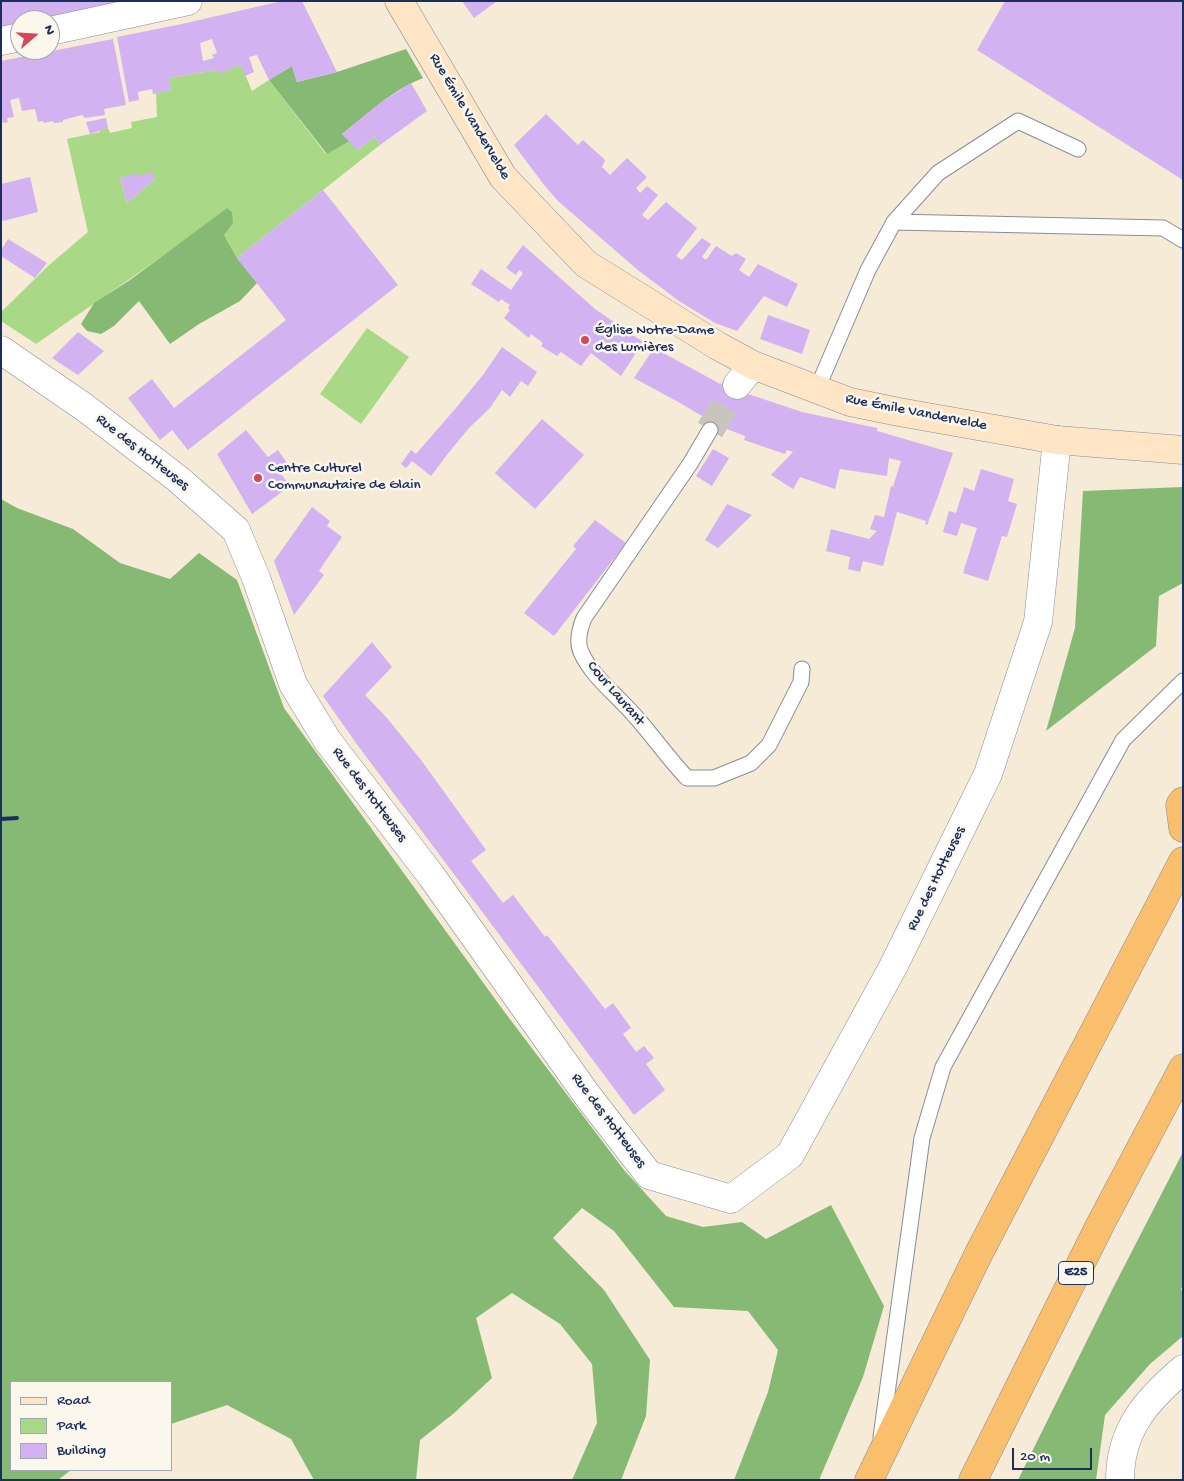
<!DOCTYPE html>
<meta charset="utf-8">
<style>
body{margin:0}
#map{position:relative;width:1184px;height:1481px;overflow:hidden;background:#f5ebd6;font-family:"Gochi Hand",sans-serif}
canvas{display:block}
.frame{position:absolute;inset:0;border:2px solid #1b2f5e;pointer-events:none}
.legend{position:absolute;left:10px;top:1381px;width:162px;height:90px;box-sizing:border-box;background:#fbf7ec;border:1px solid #a1a7b3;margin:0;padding:6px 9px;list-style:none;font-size:15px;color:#1b2f5e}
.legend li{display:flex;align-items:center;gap:10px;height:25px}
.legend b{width:25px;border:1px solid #a1a7b3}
.north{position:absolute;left:10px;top:10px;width:50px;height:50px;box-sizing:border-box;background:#fbf7ec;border:1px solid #a1a7b3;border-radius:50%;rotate:71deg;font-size:14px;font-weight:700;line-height:20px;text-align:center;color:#1b2f5e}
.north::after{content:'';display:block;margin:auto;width:18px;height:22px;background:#d1495b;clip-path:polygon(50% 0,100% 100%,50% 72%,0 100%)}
.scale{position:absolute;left:1012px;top:1448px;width:80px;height:22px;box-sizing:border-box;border:2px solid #1b2f5e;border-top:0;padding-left:6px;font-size:15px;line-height:18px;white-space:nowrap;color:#1b2f5e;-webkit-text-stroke:4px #fbf7ec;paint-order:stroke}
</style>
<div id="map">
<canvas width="1184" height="1481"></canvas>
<div class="frame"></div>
<ul class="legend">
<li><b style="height:6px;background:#fde5c5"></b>Road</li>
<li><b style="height:14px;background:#a9d987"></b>Park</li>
<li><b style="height:14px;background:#d2b2f1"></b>Building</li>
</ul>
<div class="north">N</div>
<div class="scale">20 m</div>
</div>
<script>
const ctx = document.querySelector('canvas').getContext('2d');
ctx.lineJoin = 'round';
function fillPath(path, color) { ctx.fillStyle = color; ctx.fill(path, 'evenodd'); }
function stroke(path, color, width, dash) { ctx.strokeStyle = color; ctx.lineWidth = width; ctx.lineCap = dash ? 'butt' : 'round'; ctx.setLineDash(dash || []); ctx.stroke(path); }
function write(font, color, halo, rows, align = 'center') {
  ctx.font = font + ' "Gochi Hand",sans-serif'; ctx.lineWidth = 5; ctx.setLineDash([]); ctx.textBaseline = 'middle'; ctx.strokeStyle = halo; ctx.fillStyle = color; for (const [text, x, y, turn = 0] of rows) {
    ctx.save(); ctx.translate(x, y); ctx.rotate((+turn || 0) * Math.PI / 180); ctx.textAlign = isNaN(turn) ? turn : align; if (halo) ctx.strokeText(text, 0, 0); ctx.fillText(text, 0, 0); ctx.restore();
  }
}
fillPath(new Path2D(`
 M 241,65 L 252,91 L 269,80 L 326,154 L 350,141 L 357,150 L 375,137 L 380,145 L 237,258 L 224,235 L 227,208 C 165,256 100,299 36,344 L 1,321 L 1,312 L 48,266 L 88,232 L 67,139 L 100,132 L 100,129 L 108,128 L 110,133 L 132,128 L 131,122 L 157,117 L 156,93 L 171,90 L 169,78 L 217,70 L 219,73 ZM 140,176 L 155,179 L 127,203 L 120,178 Z
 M 367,328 L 409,357 L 361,424 L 320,394 Z`), '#a9d987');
fillPath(new Path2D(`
 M 406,49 L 423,78 C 392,90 368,114 342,134 L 350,141 L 327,154 L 269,80 L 292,66 L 297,82 L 337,72 Z
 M 227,208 L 232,212 L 233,223 L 224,235 L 237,258 L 257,283 L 240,301 L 199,324 L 170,344 L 139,301 L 114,326 L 101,334 L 87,331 L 81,324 L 94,303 L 130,280 Z
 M 1183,487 L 1183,583 L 1159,596 L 1156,646 L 1046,731 L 1075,628 L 1083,491 Z
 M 1,499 L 17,508 L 73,529 L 120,563 L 170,579 L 199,553 L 237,580 L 284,708 L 503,1010 L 624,1170 L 666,1216 L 703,1227 L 742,1222 L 766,1239 L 831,1205 L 884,1306 L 863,1377 L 819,1480 L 734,1480 L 768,1392 L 778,1350 L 748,1311 L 674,1307 L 614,1231 L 582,1208 L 553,1238 L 604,1290 L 650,1360 L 646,1416 L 621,1480 L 572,1480 L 597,1423 L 592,1364 L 560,1324 L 512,1293 L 476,1318 L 492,1378 L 453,1414 L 420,1440 L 416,1480 L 314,1480 L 291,1439 L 227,1405 L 171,1424 L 171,1382 L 11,1382 L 11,1470 L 71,1470 L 58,1480 L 1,1480 Z
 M 1183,1152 L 1183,1286 L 1181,1289 L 1183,1292 L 1183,1336 L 1150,1364 L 1105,1415 L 1096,1480 L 1018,1480 L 1112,1290 Z`), '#86b974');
fillPath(new Path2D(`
 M 1,1 L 129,1 L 44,20 L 20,20 L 20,25 L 1,29 Z
 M 282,1 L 302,1 L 337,72 L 297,82 L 292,66 L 269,80 L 257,55 L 249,57 L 254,72 L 245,76 L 241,65 L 218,74 L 217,70 L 169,78 L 171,90 L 153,94 L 152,89 L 138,92 L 139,100 L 129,102 L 117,37 L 182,24 ZM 212,39 L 217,53 L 212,55 L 214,58 L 203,61 L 200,43 Z
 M 462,1 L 497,1 L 474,18 Z
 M 1005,1 L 1183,1 L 1183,180 L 977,50 Z
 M 113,39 L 126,105 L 104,109 L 105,115 L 85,118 L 82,115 L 63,120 L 63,122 L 54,123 L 53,121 L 44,123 L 43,121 L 38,122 L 35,109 L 22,111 L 19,98 L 10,100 L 14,117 L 7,118 L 8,122 L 3,123 L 1,113 L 1,61 Z
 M 411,83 L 427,111 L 380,145 L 375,137 L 357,150 L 342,134 L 380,103 Z
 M 546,114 L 578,145 L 583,140 L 605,160 L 602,167 L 610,175 L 627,158 L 647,177 L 636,188 L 640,193 L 647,186 L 658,195 L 642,215 L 648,220 L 666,202 L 697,228 L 676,256 L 682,260 L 702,238 L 711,244 L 702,257 L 706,260 L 716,246 L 732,256 L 736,253 L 746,259 L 739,270 L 749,277 L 758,264 L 798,284 L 787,307 L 764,296 L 737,331 L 715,323 L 679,301 L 639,271 L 558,201 L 545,186 L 514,145 Z
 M 106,118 L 108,128 L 90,134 L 86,122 Z
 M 152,172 L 155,179 L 127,203 L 120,178 L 139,173 L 140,176 Z
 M 30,177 L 38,212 L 3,221 L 1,215 L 1,184 Z
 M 323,190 L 398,285 L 188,450 L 172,430 L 160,440 L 128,398 L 152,379 L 174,408 L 286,320 L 237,258 Z
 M 8,239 L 47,263 L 35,278 L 1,256 L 1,250 Z
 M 523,245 L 595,309 L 643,342 L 621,376 L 591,353 L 581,366 L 561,352 L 557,356 L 541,346 L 543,343 L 531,334 L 529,338 L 504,318 L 510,310 L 508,308 L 510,305 L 501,299 L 499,302 L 471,284 L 481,269 L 511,290 L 523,273 L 519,270 L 516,275 L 506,268 Z
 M 768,315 L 810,330 L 802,354 L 760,339 Z
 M 78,332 L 104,351 L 78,375 L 52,358 Z
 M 502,347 L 537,372 L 528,386 L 521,381 L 510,397 L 502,390 L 490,408 L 469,428 L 450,451 L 431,476 L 412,461 L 406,468 L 401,464 L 411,450 L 416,454 L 456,408 L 483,375 Z
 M 654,348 L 724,386 L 802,412 L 877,428 L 877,431 L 953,453 L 937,499 L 927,525 L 925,524 L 926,521 L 897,512 L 883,566 L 863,561 L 860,572 L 848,569 L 850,557 L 826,551 L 831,529 L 869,539 L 877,531 L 870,529 L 875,515 L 884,517 L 891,486 L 893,487 L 901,461 L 889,458 L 887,476 L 840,469 L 835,489 L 800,477 L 793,489 L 771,475 L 793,452 L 787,450 L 785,454 L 744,440 L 745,436 L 719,426 L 680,403 L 634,378 Z
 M 542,419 L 584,455 L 535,509 L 495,473 Z
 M 246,430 L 268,457 L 278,450 L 287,463 L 278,470 L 290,486 L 252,514 L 217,454 Z
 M 713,449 L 729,458 L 712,486 L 696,476 Z
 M 981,469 L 1014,479 L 1008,501 L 1017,504 L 1007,537 L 1002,536 L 988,581 L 963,573 L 977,528 L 961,523 L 957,536 L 943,532 L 949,511 L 956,513 L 964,487 L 974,491 Z
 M 727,504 L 752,515 L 718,548 L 705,540 Z
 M 312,507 L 330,521 L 327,526 L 342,537 L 319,571 L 324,575 L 294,615 L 274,561 Z
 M 595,520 L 626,543 L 554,636 L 524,613 L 576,549 L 573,546 Z
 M 372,642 L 392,667 L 365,695 L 387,718 L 421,760 L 486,850 L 471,861 L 503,903 L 513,895 L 545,937 L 547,935 L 605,1009 L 613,1003 L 631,1028 L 623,1034 L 636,1052 L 644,1046 L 654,1058 L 646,1064 L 665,1090 L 634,1115 L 356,743 L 323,696 Z`), '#d2b2f1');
stroke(new Path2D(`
 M 710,430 L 737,385`), '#c9c5be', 28, [28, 14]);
const service = new Path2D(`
 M 894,222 L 1163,228 L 1183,240
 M 817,389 L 868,270 L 894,222 L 938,173 L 1018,121 L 1078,149
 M 710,430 L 690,464 L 584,618 C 580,628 576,641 581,652 C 592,677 617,695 635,716 C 653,736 668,758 687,778 L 714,778 L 751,763 L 769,745 L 801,682 L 802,669
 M 881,1437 L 922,1138 L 943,1067 L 1123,740 L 1183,681`);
const minor = new Path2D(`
 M 50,31 L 188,1
 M 1,41 L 20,37
 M 1,350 L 84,407 L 178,479 L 236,530 L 256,578 L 293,684 L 327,740 L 430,874 L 587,1095 L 649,1175 L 731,1199 L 790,1155 L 893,967 L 988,774 L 1038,622 L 1057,440
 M 737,385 L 753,365
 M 1120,1480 C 1120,1429 1147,1400 1183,1369`);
const secondary = new Path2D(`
 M 399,1 L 503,177 L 586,264 L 718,346 L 753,365 L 850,402 L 899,412 L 1057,440 L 1183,450`);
const motorway = new Path2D(`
 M 1183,801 L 1180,805 L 1183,828
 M 869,1480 L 979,1253 L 1183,861
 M 973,1480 L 1101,1223 L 1183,1068`);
stroke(service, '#888d9a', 17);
stroke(minor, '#888d9a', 29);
stroke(secondary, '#888d9a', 29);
stroke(motorway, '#888d9a', 29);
stroke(service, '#fff', 15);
stroke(minor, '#fff', 28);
stroke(secondary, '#fde5c5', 28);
stroke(motorway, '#f9bf6d', 28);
stroke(new Path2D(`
 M 1,819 L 17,818`), '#1b2f5e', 4);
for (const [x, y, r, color] of [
 [585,340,5,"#d1495b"],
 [258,478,5,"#d1495b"]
]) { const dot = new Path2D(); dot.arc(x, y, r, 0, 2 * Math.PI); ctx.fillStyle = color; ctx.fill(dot); stroke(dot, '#fbf7ec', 2); }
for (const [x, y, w] of [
 [1076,1273,35]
]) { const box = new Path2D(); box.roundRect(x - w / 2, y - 11.5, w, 23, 4); ctx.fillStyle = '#fbf7ec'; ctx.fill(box); stroke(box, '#1b2f5e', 1); }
write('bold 14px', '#1b2f5e', null, [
 ["E25",1076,1273]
]);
write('15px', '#1b2f5e', '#fbf7ec', [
 ["Rue Émile Vandervelde",469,117,59],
 ["Rue Émile Vandervelde",916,413,11],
 ["Rue des Hotteuses",142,453,38],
 ["Cour Laurant",615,694,49],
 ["Rue des Hotteuses",369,795,53],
 ["Rue des Hotteuses",937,879,-64],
 ["Rue des Hotteuses",608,1121,53]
]);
write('15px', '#1b2f5e', '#fbf7ec', [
 ["Église Notre-Dame",595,331],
 ["des Lumières",595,348],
 ["Centre Culturel",268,469],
 ["Communautaire de Glain",268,486]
], 'left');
</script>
